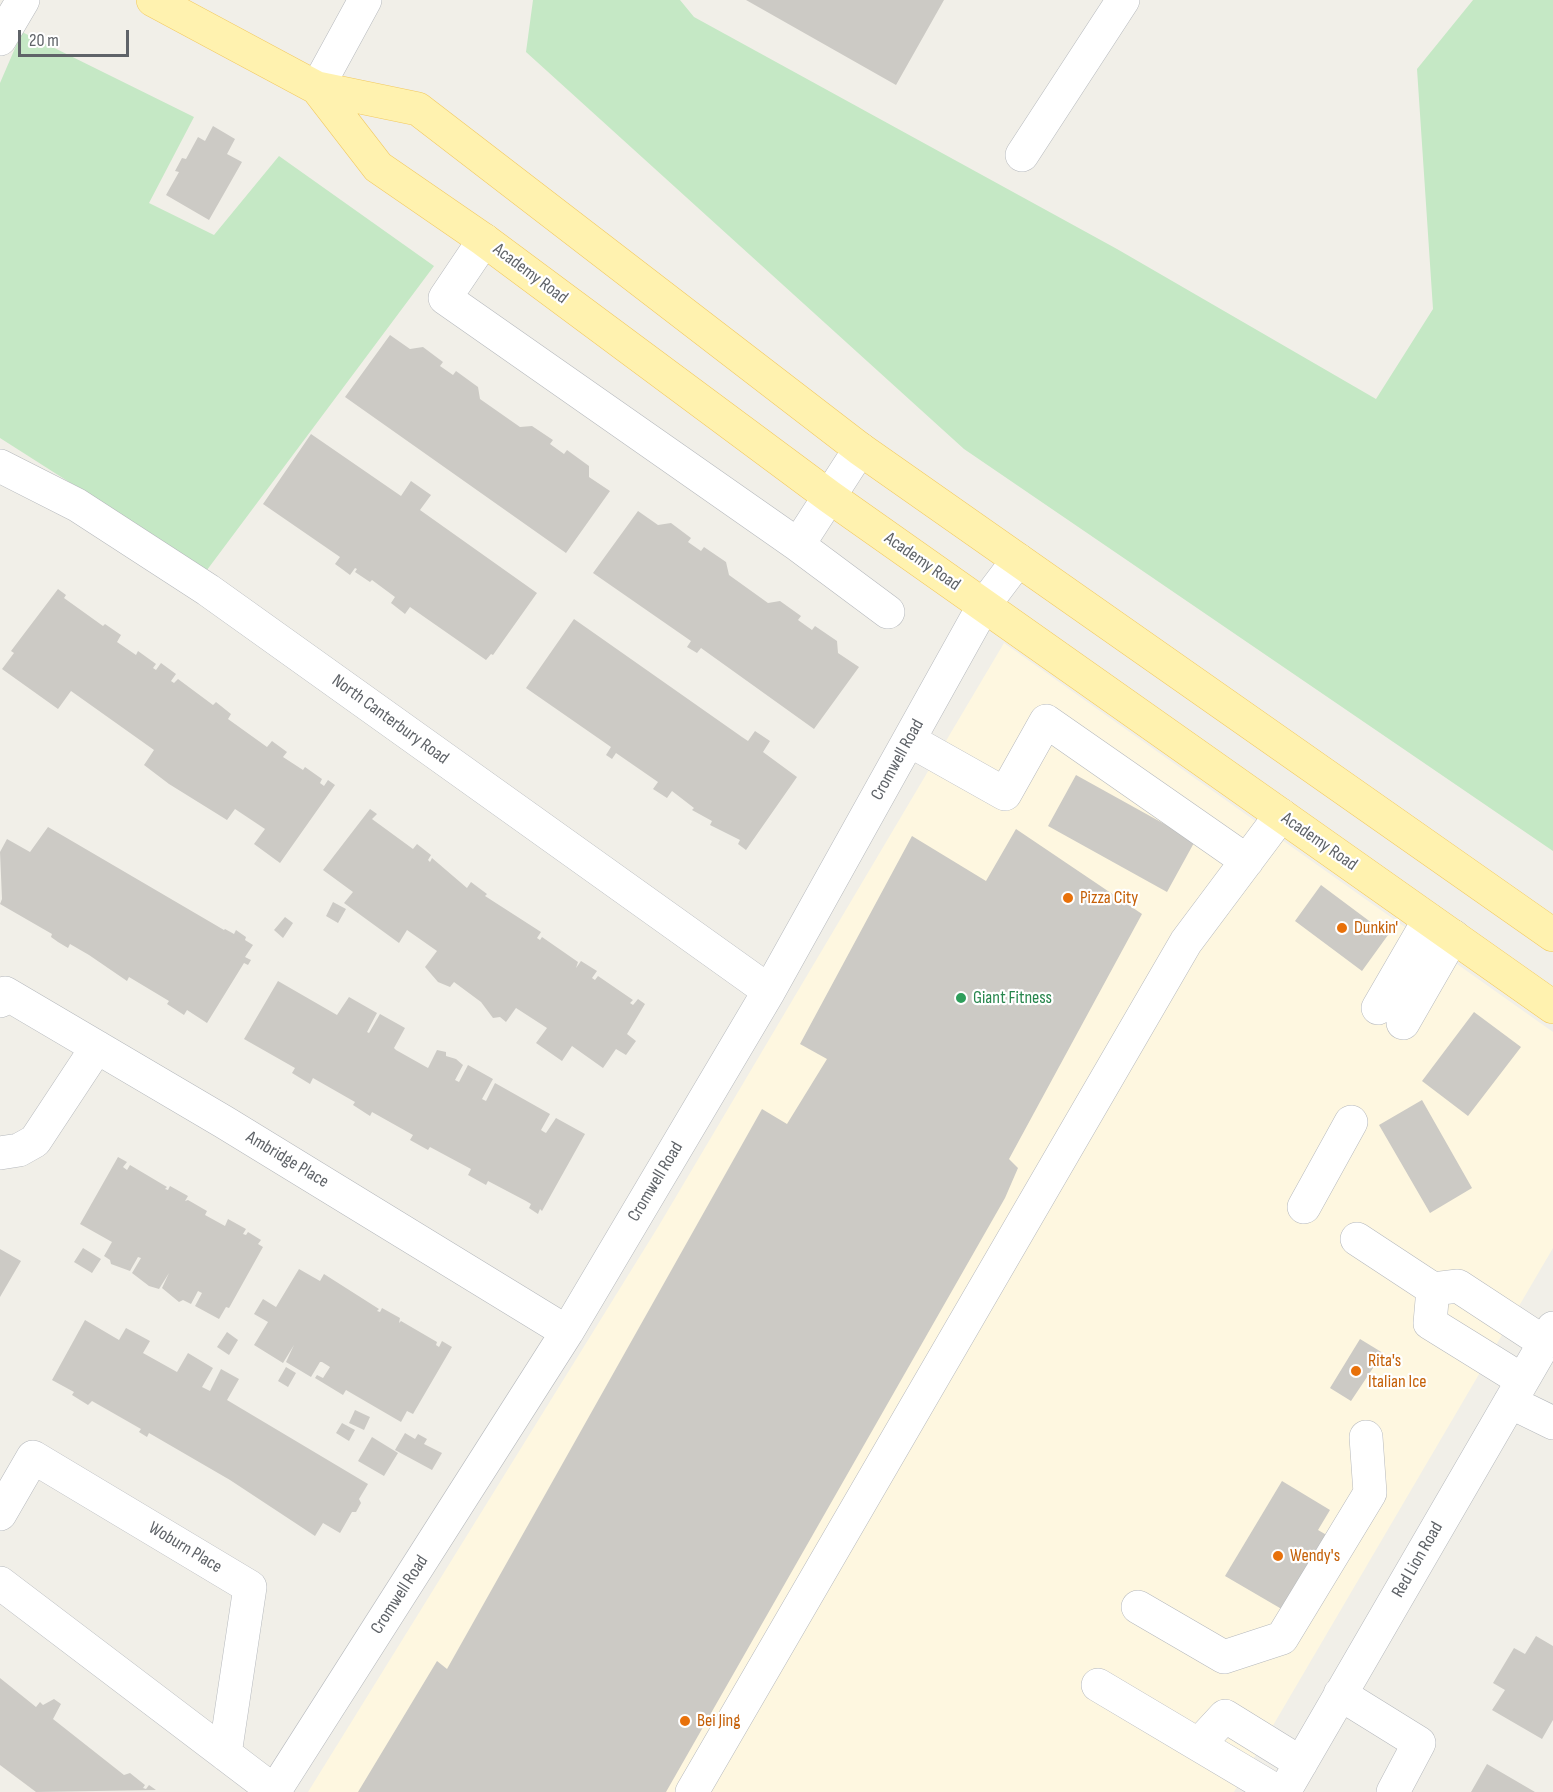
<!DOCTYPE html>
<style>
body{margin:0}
#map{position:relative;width:1553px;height:1792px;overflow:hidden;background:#f1efe8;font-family:"Sofia Sans Condensed",sans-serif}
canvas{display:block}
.scale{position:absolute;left:18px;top:30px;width:111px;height:27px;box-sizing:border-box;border:3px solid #5f6368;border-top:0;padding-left:8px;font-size:18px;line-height:21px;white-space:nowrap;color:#5f6368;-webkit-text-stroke:4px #fff;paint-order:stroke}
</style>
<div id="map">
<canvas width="1553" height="1792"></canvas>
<div class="scale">20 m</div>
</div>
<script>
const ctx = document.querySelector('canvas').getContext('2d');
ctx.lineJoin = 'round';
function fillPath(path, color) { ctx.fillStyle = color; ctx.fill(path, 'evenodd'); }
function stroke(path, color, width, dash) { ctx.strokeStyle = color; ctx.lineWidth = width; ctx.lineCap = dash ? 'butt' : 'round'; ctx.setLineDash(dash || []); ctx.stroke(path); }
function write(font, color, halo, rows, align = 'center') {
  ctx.font = font + ' "Sofia Sans Condensed",sans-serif'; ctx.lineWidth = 4.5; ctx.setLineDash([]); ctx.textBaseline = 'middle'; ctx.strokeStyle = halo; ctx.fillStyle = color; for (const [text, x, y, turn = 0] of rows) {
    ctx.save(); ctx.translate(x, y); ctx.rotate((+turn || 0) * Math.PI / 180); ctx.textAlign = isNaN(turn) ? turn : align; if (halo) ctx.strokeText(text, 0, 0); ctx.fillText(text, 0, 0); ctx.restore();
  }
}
fillPath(new Path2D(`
 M 1004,643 L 1553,1032 L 1553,1248 L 1234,1792 L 308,1792 L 658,1227 Z`), '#fef7e0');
fillPath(new Path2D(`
 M 533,0 L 680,0 L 694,17 L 1117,249 L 1376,399 L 1433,309 L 1417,69 L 1473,0 L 1553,0 L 1553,851 L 964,449 L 526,52 Z
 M 22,32 L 194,117 L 149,203 L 214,235 L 279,156 L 434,266 L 207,570 L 0,438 L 0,83 Z`), '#c5e8c5');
fillPath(new Path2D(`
 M 746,0 L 944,0 L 896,85 Z
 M 213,126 L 235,139 L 227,154 L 242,162 L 209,220 L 166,195 L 179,172 L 175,171 L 182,158 L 186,159 L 198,137 L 205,141 Z
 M 390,335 L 410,349 L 423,347 L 443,362 L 440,366 L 453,375 L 456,371 L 478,387 L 480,399 L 520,427 L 532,426 L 553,440 L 550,444 L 564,454 L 567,450 L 589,466 L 589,477 L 610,491 L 566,553 L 345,397 Z
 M 311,434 L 401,496 L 411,481 L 431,495 L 420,510 L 537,593 L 493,655 L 491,654 L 486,660 L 410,607 L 405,614 L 391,603 L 395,597 L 372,580 L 370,582 L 355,572 L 357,569 L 355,568 L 350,575 L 342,569 L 335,564 L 340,557 L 263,504 Z
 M 638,511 L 658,525 L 671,523 L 691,538 L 688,542 L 701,551 L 704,547 L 726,562 L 729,575 L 768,603 L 780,601 L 801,616 L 798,620 L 812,630 L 815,626 L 837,641 L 838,653 L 859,667 L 814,729 L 701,648 L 697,653 L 687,647 L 691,641 L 593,573 Z
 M 58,589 L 66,595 L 64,598 L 103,626 L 105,624 L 121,635 L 117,642 L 136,655 L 138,651 L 156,664 L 153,668 L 156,670 L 161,663 L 176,674 L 171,681 L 174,683 L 178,679 L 213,705 L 216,702 L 231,714 L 228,719 L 267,747 L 272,741 L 287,752 L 283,757 L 303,770 L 305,767 L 322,779 L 320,783 L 324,786 L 328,780 L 335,785 L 280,863 L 254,844 L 265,829 L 235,809 L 227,820 L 169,784 L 144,765 L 154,750 L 71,691 L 58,709 L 2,669 L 14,653 L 11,651 Z
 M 574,619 L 742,737 L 748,741 L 755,731 L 770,741 L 763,752 L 797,777 L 746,850 L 738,844 L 740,840 L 710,825 L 712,821 L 692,810 L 694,808 L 672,791 L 667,798 L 653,789 L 658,782 L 616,753 L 612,759 L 606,755 L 611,747 L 526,688 Z
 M 1076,775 L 1195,841 L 1167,892 L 1048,826 Z
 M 370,809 L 377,814 L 372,819 L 413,849 L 417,844 L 431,855 L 428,860 L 430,862 L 432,858 L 467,888 L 471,882 L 487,894 L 485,896 L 541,932 L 537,938 L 540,940 L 542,937 L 578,962 L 576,968 L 581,961 L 597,971 L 592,978 L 595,980 L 598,976 L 633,1000 L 630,1003 L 633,1005 L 638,999 L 645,1004 L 627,1034 L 636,1041 L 626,1055 L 616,1049 L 603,1068 L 572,1046 L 562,1061 L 536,1043 L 547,1028 L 516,1008 L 506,1022 L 500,1017 L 493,1018 L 481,1002 L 454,982 L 450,987 L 438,982 L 425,967 L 437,951 L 407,930 L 399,943 L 344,903 L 353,892 L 323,870 Z
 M 48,827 L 224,930 L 225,929 L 234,934 L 236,930 L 246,937 L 245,940 L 253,945 L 245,957 L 251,960 L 248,965 L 244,963 L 207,1023 L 187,1010 L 184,1015 L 167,1004 L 169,1001 L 129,977 L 127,981 L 89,955 L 70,944 L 68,948 L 58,942 L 51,937 L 52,934 L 0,904 L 2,899 L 0,852 L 7,839 L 30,852 Z
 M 1016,829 L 1142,914 L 1009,1159 L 1018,1168 L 1005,1198 L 666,1792 L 358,1792 L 437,1661 L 447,1669 L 762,1109 L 787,1124 L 827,1059 L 800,1044 L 912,836 L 986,881 Z
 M 1321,885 L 1388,935 L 1362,971 L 1295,921 Z
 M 333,902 L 346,909 L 338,923 L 326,916 Z
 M 285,917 L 293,923 L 283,938 L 274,930 Z
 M 278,981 L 337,1015 L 349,997 L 377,1013 L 367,1032 L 369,1033 L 380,1014 L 405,1028 L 394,1048 L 396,1050 L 428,1068 L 437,1050 L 446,1052 L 446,1056 L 456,1059 L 463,1065 L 455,1080 L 459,1082 L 468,1065 L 493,1079 L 482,1099 L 486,1101 L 495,1083 L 550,1114 L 541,1130 L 544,1132 L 546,1133 L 556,1118 L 585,1134 L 542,1211 L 540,1209 L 538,1214 L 529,1208 L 531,1204 L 526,1201 L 488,1181 L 486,1185 L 468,1175 L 471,1169 L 430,1147 L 428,1150 L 410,1140 L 413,1135 L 372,1112 L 370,1116 L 353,1105 L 355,1102 L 313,1078 L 310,1084 L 292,1073 L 295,1068 L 244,1039 Z
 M 1474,1012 L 1521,1047 L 1468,1116 L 1422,1081 Z
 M 1422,1100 L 1472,1188 L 1430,1213 L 1379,1125 Z
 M 118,1157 L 127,1162 L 123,1167 L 127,1170 L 130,1165 L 167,1187 L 165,1189 L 168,1190 L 170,1186 L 188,1196 L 185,1201 L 188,1200 L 207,1211 L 205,1215 L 225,1226 L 228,1219 L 246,1229 L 243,1234 L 246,1235 L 248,1232 L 261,1240 L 258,1244 L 263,1247 L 229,1308 L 226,1307 L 219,1319 L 195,1306 L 202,1293 L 198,1291 L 191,1304 L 183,1300 L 179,1302 L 162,1288 L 169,1273 L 159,1289 L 149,1286 L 132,1273 L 141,1258 L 138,1257 L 130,1271 L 111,1264 L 110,1260 L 104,1256 L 112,1242 L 80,1224 Z
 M 83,1248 L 101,1259 L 92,1273 L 74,1262 Z
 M 0,1249 L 21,1261 L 0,1297 Z
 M 299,1269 L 320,1281 L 324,1274 L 379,1309 L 377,1311 L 380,1312 L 382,1308 L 400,1318 L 399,1323 L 401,1321 L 437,1342 L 436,1345 L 439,1347 L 442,1341 L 452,1347 L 413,1414 L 407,1411 L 401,1422 L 346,1390 L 343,1395 L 315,1378 L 317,1375 L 323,1378 L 330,1367 L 322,1362 L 320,1362 L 311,1377 L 286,1362 L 294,1345 L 283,1363 L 254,1345 L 268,1322 L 254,1314 L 263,1299 L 276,1307 Z
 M 85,1320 L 119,1340 L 126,1328 L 150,1341 L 143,1353 L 177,1372 L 188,1353 L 213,1368 L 202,1387 L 210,1391 L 221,1369 L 239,1379 L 227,1400 L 368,1484 L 359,1499 L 361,1503 L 356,1512 L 352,1512 L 340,1533 L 323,1523 L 315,1536 L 230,1480 L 149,1433 L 147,1437 L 139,1432 L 141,1429 L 92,1401 L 88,1405 L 72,1395 L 74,1392 L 52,1380 Z
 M 227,1332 L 238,1340 L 229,1355 L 217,1347 Z
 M 1360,1339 L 1383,1353 L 1351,1401 L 1330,1388 Z
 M 286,1367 L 296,1373 L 288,1387 L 278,1381 Z
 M 355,1410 L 370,1417 L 364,1430 L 349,1423 Z
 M 342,1423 L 355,1430 L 349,1441 L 336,1433 Z
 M 405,1433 L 415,1439 L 418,1434 L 427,1439 L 424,1444 L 442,1453 L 432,1470 L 395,1450 Z
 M 372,1437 L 398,1453 L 384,1476 L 358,1461 Z
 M 1282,1481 L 1330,1510 L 1318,1530 L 1330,1537 L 1285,1611 L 1225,1576 Z
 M 1536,1636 L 1553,1646 L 1553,1720 L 1542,1739 L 1492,1710 L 1505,1690 L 1493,1683 L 1514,1648 L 1525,1654 Z
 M 0,1678 L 36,1707 L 40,1702 L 43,1705 L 54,1699 L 61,1704 L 53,1719 L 124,1775 L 130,1773 L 145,1785 L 143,1788 L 146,1789 L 149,1785 L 156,1790 L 36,1792 L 0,1765 Z
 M 1487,1764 L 1535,1792 L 1471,1792 Z`), '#cccac5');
const minor = new Path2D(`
 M 0,39 L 23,0
 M 317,88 L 365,0
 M 1022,155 L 1123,0
 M 484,240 L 445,298 L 798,545 L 860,449
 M 0,466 L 77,505 L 208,590 L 769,991
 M 798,545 L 888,612
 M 909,740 L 1005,794 L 1046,721 L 1247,861
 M 0,1001 L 5,993 L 224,1122 L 567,1332
 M 1378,1008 L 1429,920
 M 1403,1023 L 1453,936
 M 0,1153 L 19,1150 L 35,1141 L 97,1047
 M 1304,1207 L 1351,1122
 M 1357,1239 L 1433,1289 L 1430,1323 L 1522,1380
 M 1433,1289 L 1458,1286 L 1545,1343
 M 1510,1402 L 1553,1423
 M 0,1514 L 33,1457 L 250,1587 L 225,1754
 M 0,1583 L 274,1791
 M 1138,1607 L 1224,1657 L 1282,1638 L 1370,1493 L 1366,1437
 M 1098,1685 L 1278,1792
 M 1340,1694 L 1419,1743 L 1393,1792
 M 1200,1743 L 1225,1716 L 1301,1763
 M 274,1792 L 567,1332 L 769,991 L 984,605 L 1018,560
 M 692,1792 L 1186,942 L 1281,815
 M 1284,1792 L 1553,1328`);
const major = new Path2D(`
 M 153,0 L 317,88 L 418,109 L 860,449 L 1553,935
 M 317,88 L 378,167 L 484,240 L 830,497 L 1553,1007`);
stroke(minor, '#b5b8bc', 34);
stroke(major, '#f2c960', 34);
stroke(minor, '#fff', 33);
stroke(major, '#fff2af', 33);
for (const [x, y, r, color] of [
 [1068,898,6,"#e8710a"],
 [1342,928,6,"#e8710a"],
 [961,998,6,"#2e9e5b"],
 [1356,1371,6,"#e8710a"],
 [1278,1556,6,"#e8710a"],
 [685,1721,6,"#e8710a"]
]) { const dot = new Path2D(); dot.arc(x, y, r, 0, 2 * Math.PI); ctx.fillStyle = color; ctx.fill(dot); stroke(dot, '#fff', 2); }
write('18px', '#5f6368', '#fff', [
 ["Academy Road",530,274,37],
 ["Academy Road",922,562,35],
 ["North Canterbury Road",390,720,36],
 ["Cromwell Road",898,760,-61],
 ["Academy Road",1319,842,35],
 ["Ambridge Place",287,1160,31],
 ["Cromwell Road",656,1182,-59],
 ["Woburn Place",185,1548,31],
 ["Red Lion Road",1418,1560,-60],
 ["Cromwell Road",400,1595,-57]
]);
write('18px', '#c56008', '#fff', [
 ["Pizza City",1080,898],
 ["Dunkin'",1354,928],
 ["Rita's",1368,1361],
 ["Italian Ice",1368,1382],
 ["Wendy's",1290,1556],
 ["Bei Jing",697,1721]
], 'left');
write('18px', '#27864d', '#fff', [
 ["Giant Fitness",973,998]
], 'left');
</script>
